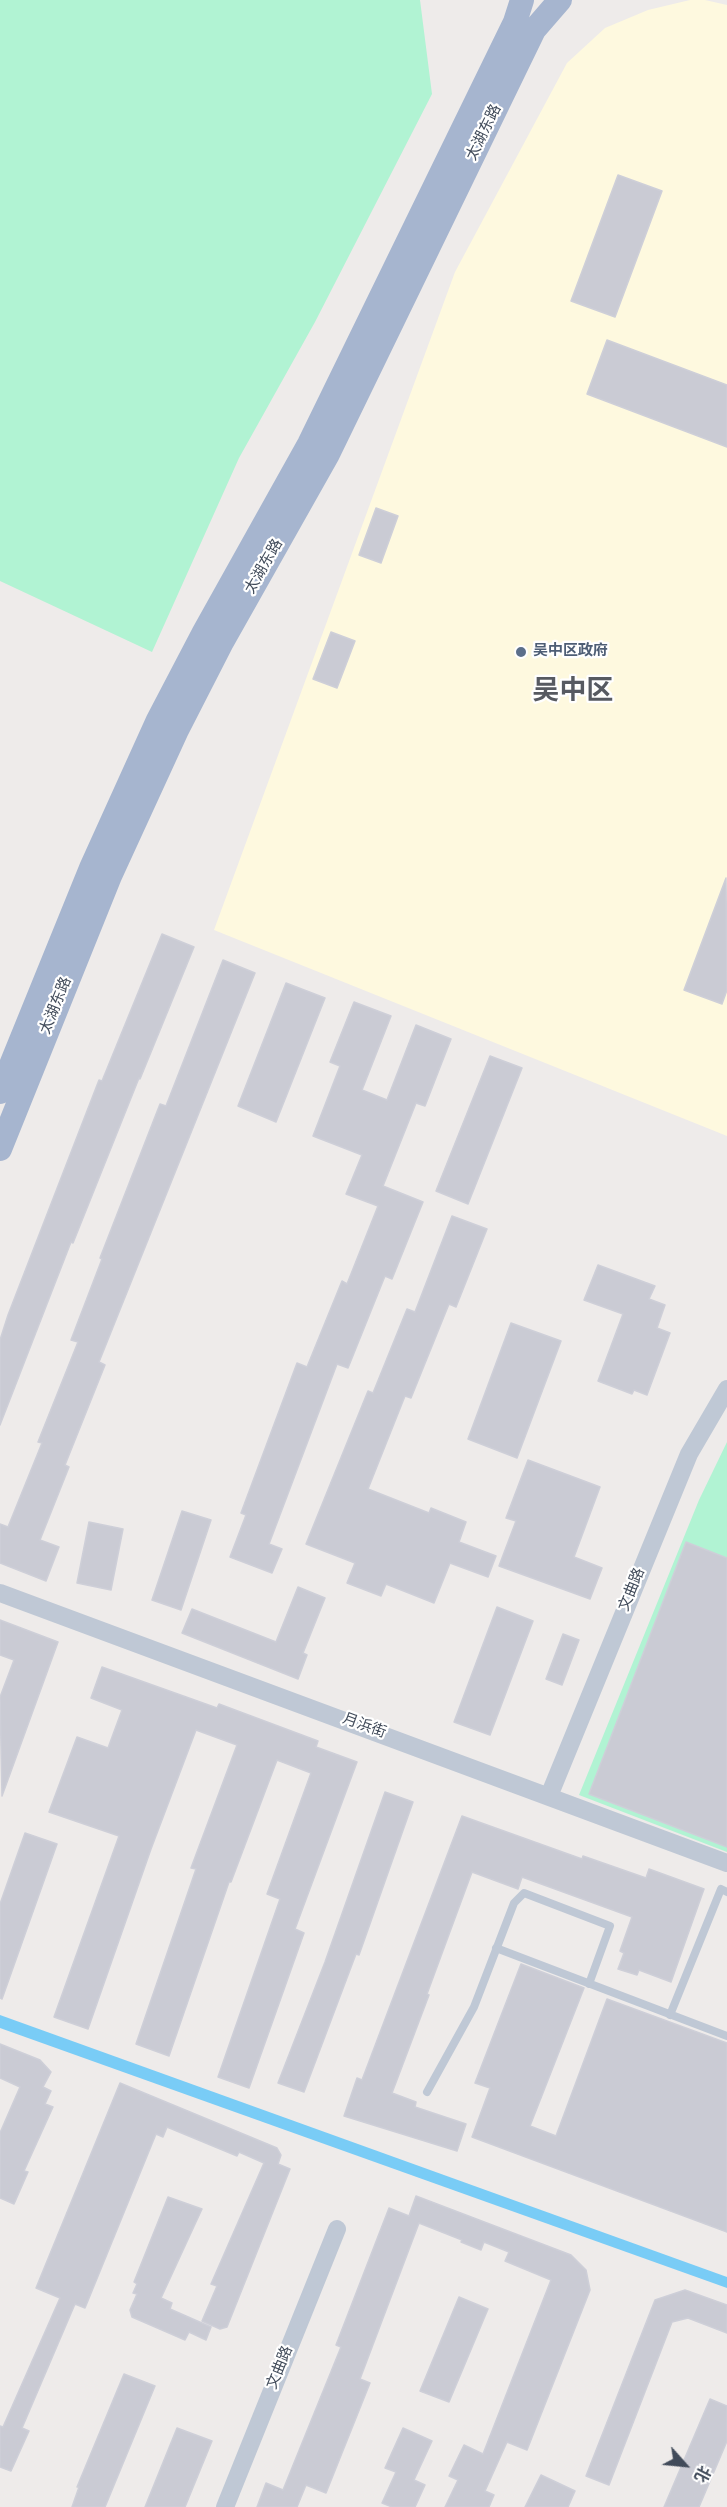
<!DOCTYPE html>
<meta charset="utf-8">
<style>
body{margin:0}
#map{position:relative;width:727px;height:2507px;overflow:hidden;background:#eeebea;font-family:Overpass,"Noto Sans SC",sans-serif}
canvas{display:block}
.north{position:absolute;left:655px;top:2435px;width:60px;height:60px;-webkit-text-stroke:4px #fff;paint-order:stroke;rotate:117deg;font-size:16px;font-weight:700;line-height:24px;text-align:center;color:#414b5a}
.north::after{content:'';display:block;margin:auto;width:21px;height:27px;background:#414b5a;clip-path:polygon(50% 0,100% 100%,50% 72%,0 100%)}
</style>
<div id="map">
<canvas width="727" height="2507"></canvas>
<div class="north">北</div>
</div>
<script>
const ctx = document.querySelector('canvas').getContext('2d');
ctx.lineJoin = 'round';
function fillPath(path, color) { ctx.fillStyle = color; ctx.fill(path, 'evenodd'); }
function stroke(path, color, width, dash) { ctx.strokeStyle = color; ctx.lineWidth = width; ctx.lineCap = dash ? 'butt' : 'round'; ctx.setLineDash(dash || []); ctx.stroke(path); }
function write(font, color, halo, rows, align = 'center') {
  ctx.font = font + ' Overpass,"Noto Sans SC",sans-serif'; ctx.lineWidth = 4.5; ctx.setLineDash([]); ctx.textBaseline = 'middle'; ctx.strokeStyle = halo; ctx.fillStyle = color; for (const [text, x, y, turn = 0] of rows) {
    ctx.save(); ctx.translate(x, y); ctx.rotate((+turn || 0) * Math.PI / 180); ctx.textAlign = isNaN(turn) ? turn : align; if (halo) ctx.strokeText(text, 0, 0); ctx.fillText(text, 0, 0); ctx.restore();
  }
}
fillPath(new Path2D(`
 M 690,0 L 705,0 L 727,5 L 727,1136 L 214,930 L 455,272 L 567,63 L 605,28 L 648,10 Z`), '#fef9df');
fillPath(new Path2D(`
 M 0,0 L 420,0 L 432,94 L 315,322 L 239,458 L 152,652 L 0,581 Z
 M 727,1442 L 727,1852 L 579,1795 L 699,1500 Z`), '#b1f3d3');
fillPath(new Path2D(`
 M 0,2015 L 727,2277 L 727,2288 L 0,2028 Z`), '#79ccf6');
const building = new Path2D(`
 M 618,175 L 662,191 L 615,317 L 571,301 Z
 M 607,340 L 727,385 L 727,447 L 587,394 Z
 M 376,508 L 398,516 L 381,563 L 359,555 Z
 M 331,632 L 355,641 L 337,688 L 313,679 Z
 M 726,878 L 727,990 L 722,1004 L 684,990 Z
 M 162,934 L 194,947 L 140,1079 L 139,1078 L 73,1243 L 71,1242 L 0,1425 L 0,1340 L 8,1315 L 99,1080 L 102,1081 Z
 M 223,960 L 255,973 L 99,1362 L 105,1365 L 65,1465 L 69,1467 L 40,1540 L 59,1547 L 46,1581 L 0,1563 L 0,1524 L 8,1527 L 42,1443 L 38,1442 L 78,1342 L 71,1340 L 102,1259 L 100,1258 L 160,1104 L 166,1106 Z
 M 286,983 L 325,998 L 276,1122 L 238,1106 Z
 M 354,1002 L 391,1016 L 362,1090 L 387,1100 L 416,1025 L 451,1039 L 425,1106 L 416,1103 L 383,1186 L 423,1202 L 392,1279 L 385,1276 L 348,1368 L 337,1364 L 269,1544 L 282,1549 L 272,1573 L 230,1557 L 246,1515 L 241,1513 L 297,1363 L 307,1367 L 342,1281 L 347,1284 L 378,1206 L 346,1194 L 362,1155 L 313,1136 L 340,1066 L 330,1062 Z
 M 490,1056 L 522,1068 L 468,1204 L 436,1191 Z
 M 452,1216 L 487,1229 L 456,1307 L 449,1304 L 411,1398 L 405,1396 L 368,1489 L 429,1513 L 431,1508 L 466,1522 L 459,1542 L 496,1556 L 488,1577 L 450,1563 L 434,1603 L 386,1584 L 381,1596 L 347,1583 L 355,1563 L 306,1544 L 368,1391 L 373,1393 L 407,1309 L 415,1312 Z
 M 598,1265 L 655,1286 L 649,1299 L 665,1305 L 657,1328 L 670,1333 L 647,1395 L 634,1390 L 632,1394 L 598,1381 L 623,1314 L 584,1300 Z
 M 511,1323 L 561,1341 L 517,1458 L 468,1439 Z
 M 528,1460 L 600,1487 L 574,1557 L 602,1568 L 590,1599 L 499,1566 L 516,1521 L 506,1518 Z
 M 182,1511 L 211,1520 L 181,1610 L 152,1600 Z
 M 89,1522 L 123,1529 L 111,1590 L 77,1583 Z
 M 686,1542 L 727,1558 L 727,1847 L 589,1794 Z
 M 298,1587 L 325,1598 L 303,1653 L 307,1655 L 298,1679 L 182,1633 L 192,1609 L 276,1642 Z
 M 497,1607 L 533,1621 L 490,1735 L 454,1722 Z
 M 0,1620 L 58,1642 L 2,1796 L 0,1697 L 14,1660 L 0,1655 Z
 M 563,1634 L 579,1640 L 562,1685 L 546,1679 Z
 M 102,1667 L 217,1708 L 219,1704 L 318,1741 L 316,1747 L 357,1762 L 295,1929 L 304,1933 L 249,2088 L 218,2077 L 280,1899 L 267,1894 L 311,1773 L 277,1760 L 231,1882 L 229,1882 L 169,2056 L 136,2044 L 196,1869 L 191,1868 L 237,1745 L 196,1730 L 151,1849 L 88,2029 L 54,2017 L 119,1836 L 49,1812 L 77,1737 L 108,1748 L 122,1710 L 91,1698 Z
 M 385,1792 L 413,1802 L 359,1955 L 356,1954 L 304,2092 L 278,2083 L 325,1962 Z
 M 462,1816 L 582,1859 L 583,1856 L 646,1878 L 649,1869 L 704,1889 L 671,1982 L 639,1970 L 637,1975 L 618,1969 L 624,1953 L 620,1951 L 632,1917 L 522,1877 L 518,1889 L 472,1872 L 427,1994 L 429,1995 L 392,2093 L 416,2102 L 415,2107 L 466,2124 L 457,2151 L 344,2116 L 357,2078 L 362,2080 Z
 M 25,1833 L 57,1844 L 2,1999 L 0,1998 L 0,1904 Z
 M 521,1964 L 584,1988 L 530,2126 L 556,2136 L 607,1999 L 727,2043 L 727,2232 L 472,2137 L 490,2088 L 475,2083 Z
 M 0,2044 L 40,2060 L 51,2072 L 43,2087 L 51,2091 L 45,2104 L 53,2107 L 24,2171 L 28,2172 L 14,2204 L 0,2198 L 0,2133 L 20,2087 L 0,2078 Z
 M 120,2083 L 277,2148 L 281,2155 L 278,2164 L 290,2169 L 227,2327 L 220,2329 L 202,2321 L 217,2286 L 211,2284 L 264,2163 L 239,2152 L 237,2156 L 167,2127 L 163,2137 L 156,2134 L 85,2308 L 75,2304 L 22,2428 L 29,2431 L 11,2471 L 0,2467 L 0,2426 L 3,2427 L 60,2298 L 36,2288 Z
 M 416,2196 L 571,2255 L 586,2270 L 590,2290 L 527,2450 L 507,2442 L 485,2491 L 494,2495 L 489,2507 L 445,2507 L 458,2480 L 449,2476 L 464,2445 L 483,2454 L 551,2280 L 505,2261 L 509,2252 L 484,2242 L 481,2250 L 461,2242 L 462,2240 L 419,2223 L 360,2379 L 370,2383 L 326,2493 L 306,2485 L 297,2507 L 257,2507 L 266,2483 L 283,2490 L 341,2347 L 336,2345 L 389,2208 L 409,2216 Z
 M 168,2197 L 202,2209 L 161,2298 L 172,2303 L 170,2309 L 211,2327 L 206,2340 L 189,2332 L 185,2340 L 132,2317 L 130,2310 L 137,2294 L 133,2293 L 137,2284 L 134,2282 Z
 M 685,2290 L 727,2305 L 727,2333 L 688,2318 L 672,2322 L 609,2485 L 586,2476 L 655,2300 Z
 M 459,2297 L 488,2309 L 449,2402 L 420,2391 Z
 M 124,2374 L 155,2386 L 105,2507 L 72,2507 L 79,2487 L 77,2487 Z
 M 710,2399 L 727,2406 L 727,2441 L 699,2507 L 664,2507 Z
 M 177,2428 L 212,2441 L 185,2507 L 145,2507 Z
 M 403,2428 L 432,2441 L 414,2480 L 425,2485 L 415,2507 L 392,2507 L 382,2503 L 396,2472 L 385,2468 Z
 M 541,2475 L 575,2491 L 568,2507 L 525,2507 Z`);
fillPath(building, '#cacbd4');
stroke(building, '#cecfd8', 1.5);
stroke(new Path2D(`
 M 496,1948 L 727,2036
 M 670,2015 L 721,1889 L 727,1892
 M 427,2092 L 474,2007 L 514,1903 L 524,1893 L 610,1926 L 589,1984`), '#bfc8d5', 8);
stroke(new Path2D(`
 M 0,1593 L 727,1863
 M 549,1796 L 689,1454 L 727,1389
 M 225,2507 L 337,2229`), '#bfc8d5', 18);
stroke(new Path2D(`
 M 0,1092 L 91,868 L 158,720 L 204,632 L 309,444 L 515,22 L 522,0
 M 0,1149 L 110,876 L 177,730 L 222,642 L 328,454 L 534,30 L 560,0`), '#a6b5cf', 24);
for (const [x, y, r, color] of [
 [521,652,6,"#5c6f8a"]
]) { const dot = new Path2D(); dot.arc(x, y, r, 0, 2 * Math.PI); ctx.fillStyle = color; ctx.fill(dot); stroke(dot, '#fff', 2); }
write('15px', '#414b5a', '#fff', [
 ["太湖东路",485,133,-64],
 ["太湖东路",265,567,-60],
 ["太湖东路",57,1006,-68],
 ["文曲路",633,1590,-68],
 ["月浜街",364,1727,20],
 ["文曲路",281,2368,-68]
]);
write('bold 15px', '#4e5e75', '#fff', [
 ["吴中区政府",533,652]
], 'left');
write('bold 27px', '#575a61', '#fff', [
 ["吴中区",573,694]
]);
</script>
